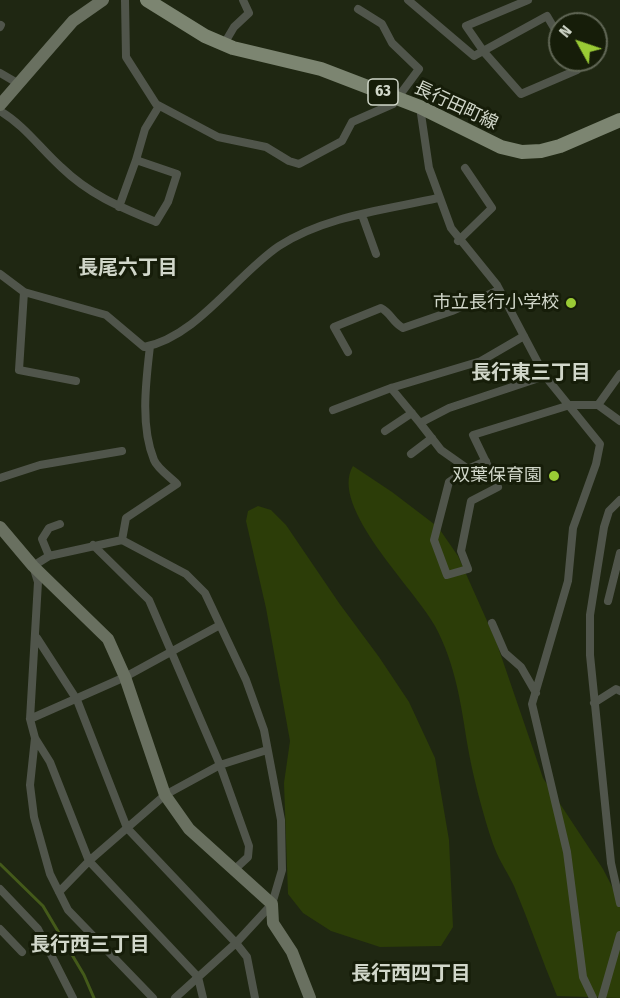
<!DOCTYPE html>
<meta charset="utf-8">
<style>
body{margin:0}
#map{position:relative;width:620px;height:998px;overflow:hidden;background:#1f2712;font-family:"Fira Sans Condensed",sans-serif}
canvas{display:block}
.north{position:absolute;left:548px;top:12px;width:60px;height:60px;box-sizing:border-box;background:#161d09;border:2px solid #616756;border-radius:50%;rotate:310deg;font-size:16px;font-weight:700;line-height:24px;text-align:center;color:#d1d7ca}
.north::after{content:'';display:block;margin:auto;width:21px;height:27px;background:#9acb35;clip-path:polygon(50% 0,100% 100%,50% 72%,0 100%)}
</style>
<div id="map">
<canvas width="620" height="998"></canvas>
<div class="north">N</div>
</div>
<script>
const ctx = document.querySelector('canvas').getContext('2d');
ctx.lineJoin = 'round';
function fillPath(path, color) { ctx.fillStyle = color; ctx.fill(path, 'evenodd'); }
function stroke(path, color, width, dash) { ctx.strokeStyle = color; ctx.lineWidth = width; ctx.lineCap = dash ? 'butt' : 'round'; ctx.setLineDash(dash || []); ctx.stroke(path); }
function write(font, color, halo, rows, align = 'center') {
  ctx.font = font + ' "Fira Sans Condensed","Noto Sans JP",sans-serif'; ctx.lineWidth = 6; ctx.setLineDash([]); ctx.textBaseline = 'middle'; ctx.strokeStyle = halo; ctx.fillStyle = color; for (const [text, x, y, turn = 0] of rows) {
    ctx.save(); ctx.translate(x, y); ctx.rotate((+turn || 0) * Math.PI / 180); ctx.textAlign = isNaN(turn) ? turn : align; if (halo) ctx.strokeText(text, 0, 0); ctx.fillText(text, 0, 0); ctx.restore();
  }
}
fillPath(new Path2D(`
 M 353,466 L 392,492 L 438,527 L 458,556 L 496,641 L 543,778 L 603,869 L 620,902 L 620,998 L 557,996 C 542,960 529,922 514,886 C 508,873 500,862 495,849 C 485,822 473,777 468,748 C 461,705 456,665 435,626 C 416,590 328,507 353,466 Z
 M 258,506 L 271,510 L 286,525 L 339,603 L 379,657 L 409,702 L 435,758 L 449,840 L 453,927 L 441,946 L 380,947 L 331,931 L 303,913 L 288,894 L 284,783 L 290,741 L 266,608 L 246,521 L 248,511 Z`), '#2c3d08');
stroke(new Path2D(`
 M 0,864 L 43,906 L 84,975 L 94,998`), '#445a1a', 3);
stroke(new Path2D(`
 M 125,0 L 126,57 L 156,104 L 218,137 L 266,147 L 289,161 L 299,164 L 342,141 L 352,122 L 393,104 L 419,69 L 392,43 L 382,24 L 358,9
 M 408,0 L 474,56 L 547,16 L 560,38
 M 528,0 L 466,26 L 484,52 L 521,94 L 577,70 L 572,60
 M 0,27 L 1,25
 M 224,44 L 234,27 L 249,13 L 243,0
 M 0,73 L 19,84
 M 420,107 L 429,168 L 451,228 L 497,285 L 545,376 L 600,444 L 596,464 L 573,528 L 568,581 L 532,704 L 567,852 L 583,977 L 593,998
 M 0,111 C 24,125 40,148 61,167 C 90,195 120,207 156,222 L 168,202 L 177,174 L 136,160 L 119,207
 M 136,160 L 145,129 L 159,106
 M 362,215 L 376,254
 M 458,241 L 492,208 L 465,168
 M 0,274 L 24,292 L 106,315 L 144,347 C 197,337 236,275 279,246 C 325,216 385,210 438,198
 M 24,292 L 19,370 L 76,381
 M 348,352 L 334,327 L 381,308 C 391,313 392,322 403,328 L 452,311 L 499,290
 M 391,388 L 420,423
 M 598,405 L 620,374
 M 333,410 L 391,388 L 481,361 L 524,336
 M 385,431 L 412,413
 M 411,454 L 432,438
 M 486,461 L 468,469 L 449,482 L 434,540 L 447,575 L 468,569 L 461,551 L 471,501 L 498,487 L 473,435 L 570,405 L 598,405 L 620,421
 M 468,469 L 441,450 L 420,423 L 449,408 L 545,376
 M 0,478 L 40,465 L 122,451
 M 620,500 L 609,511 L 604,527 L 590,615 L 590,655 L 611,863 L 620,903
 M 122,540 L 126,518 L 177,484 C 170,477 157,468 154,460 C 140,426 146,381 150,346
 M 93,545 L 149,600 L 220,765 L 249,846 L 248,857 L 234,870
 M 49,556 L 42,539 L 49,528 L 60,524
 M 608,601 L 620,553
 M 492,623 L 505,653 L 521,667 L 536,693
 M 37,638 L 77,700 L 127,828 L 236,943 L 247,957 L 255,998
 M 594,703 L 616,689 L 620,691
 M 30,719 L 125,677 L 220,625
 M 35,738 L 30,785 L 34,817 L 50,874 L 68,910 L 153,998
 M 0,889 L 38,929 L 73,998
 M 59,892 L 89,861 L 165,795 L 220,765 L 267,750
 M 0,929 L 22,952
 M 175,998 L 236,943 L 272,904 L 282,870 L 281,820 L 264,730 L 246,680 L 205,593 L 186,574 L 122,540 L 49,556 L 33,566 L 38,582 L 30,719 L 35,738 L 50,762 L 89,861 L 198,977 L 203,998
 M 602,998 L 620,935`), '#50554b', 8);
stroke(new Path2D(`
 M 0,105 L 73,21 L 103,0
 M 0,527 L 33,566 L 108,639 L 125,677 L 165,795 L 189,829 L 272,904 L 273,923 L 292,952 L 310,998`), '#697060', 12);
stroke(new Path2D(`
 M 147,0 L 205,36 L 233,48 L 321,69 L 420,107 L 501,147 L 522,152 L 541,151 L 560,146 L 620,120`), '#7c8571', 14);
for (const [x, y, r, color] of [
 [571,303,6,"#9acb35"],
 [554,476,6,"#9acb35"]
]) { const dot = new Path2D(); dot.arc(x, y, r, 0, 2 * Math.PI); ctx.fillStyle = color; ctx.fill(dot); stroke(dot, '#161d09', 2); }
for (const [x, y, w] of [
 [383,92,30]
]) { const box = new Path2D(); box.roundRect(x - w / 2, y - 13, w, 26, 4.5); ctx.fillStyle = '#161d09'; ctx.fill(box); stroke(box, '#d1d7ca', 1.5); }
write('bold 16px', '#d1d7ca', null, [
 ["63",383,92]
]);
write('18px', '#d1d7ca', '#161d09', [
 ["長行田町線",456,106,25]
]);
write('18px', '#d1d7ca', '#161d09', [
 ["市立長行小学校",559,303],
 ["双葉保育園",542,476]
], 'right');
write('bold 20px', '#d1d7ca', '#161d09', [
 ["長尾六丁目",128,268],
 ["長行東三丁目",531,373],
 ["長行西三丁目",90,945],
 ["長行西四丁目",411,974]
]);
</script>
